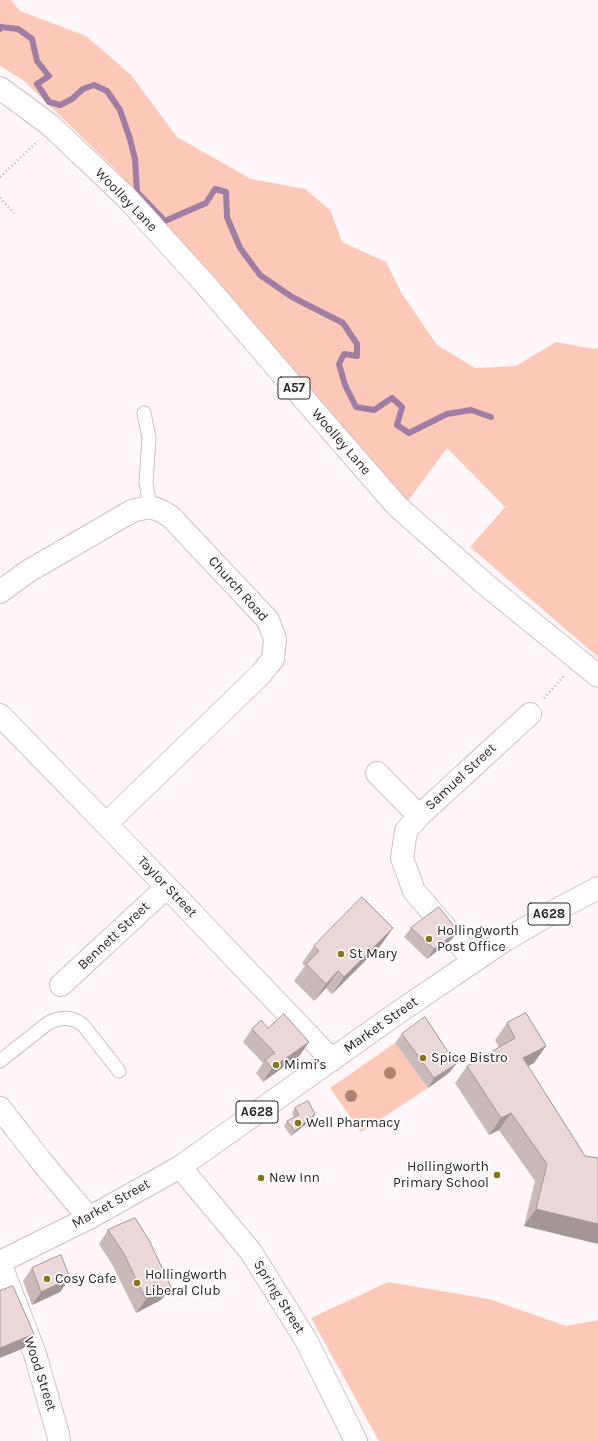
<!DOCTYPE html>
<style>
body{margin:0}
canvas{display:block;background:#fef6f8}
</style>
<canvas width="598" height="1441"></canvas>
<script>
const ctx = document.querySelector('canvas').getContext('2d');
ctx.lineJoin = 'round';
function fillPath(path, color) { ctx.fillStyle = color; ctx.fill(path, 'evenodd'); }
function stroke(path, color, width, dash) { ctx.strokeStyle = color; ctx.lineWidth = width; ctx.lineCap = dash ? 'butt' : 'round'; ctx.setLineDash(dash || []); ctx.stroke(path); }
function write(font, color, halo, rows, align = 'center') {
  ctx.font = font + ' Karla,sans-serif'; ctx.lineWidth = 3.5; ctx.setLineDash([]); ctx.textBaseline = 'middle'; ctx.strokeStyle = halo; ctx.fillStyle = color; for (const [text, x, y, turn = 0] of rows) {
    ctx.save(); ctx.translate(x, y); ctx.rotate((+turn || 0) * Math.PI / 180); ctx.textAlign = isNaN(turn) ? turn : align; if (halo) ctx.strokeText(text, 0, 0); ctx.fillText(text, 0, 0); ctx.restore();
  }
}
fillPath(new Path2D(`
 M 0,0 L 11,0 L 20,11 L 86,36 L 131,75 L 177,137 L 251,179 L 305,189 L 330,210 L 342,242 L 386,262 L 402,294 L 437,345 L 475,368 L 516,366 L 556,342 L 594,349 L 598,348 L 598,657 L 470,547 L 505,507 L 447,448 L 408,501 L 115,169 L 23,80 L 0,66 Z
 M 395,1043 L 428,1088 L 361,1132 L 330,1088 Z
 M 388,1282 L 489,1299 L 566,1326 L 598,1320 L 598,1441 L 379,1441 L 311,1318 Z`), '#fdc8b8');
stroke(new Path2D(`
 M 0,29 L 1,27 L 18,29 L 32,39 L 37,61 L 49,76 L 37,84 L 49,102 L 60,105 L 72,99 L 83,89 L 94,85 L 107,91 L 120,110 L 130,139 L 135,159 L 137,192 L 165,221 L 206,203 L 215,189 L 226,192 L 227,217 L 240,248 L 260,275 L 292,297 L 343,323 L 357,344 L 357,356 L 344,354 L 339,364 L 345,385 L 356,407 L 374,410 L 392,398 L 402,407 L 397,425 L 409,433 L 447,414 L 471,410 L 491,417`), '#9e7ea2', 6);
const service = new Path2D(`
 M 144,413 L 149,438 L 146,483 L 150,507
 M 0,1061 L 48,1023 C 60,1017 72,1016 83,1025 L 119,1071`);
const minor = new Path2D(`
 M 0,592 L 27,572 L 132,511 C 151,506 155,506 171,517 L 268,620 L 275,639 L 273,659 L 261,674 L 106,824
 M 0,715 L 167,887 L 332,1060
 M 377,773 L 419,816
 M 474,961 L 414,891 L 402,858 L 406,831 L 419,816 L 530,714
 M 61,985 L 167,887
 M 0,1108 L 41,1161 L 89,1218
 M 180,1167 L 251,1252 L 306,1340 L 356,1441
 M 0,1263 L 35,1354 L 58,1434 L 59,1441`);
const primary = new Path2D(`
 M 0,88 L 50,125 L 125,196 L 205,284 L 316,413 L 397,506 L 485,584 L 598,676`);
const trunk = new Path2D(`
 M 0,1262 L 89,1218 L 180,1167 L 396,1014 L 502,942 L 560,908 L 598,888`);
stroke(service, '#d2bfc4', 15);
stroke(minor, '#d2bfc4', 24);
stroke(primary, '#d2bfc4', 24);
stroke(trunk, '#d2bfc4', 24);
stroke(new Path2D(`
 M 0,177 L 38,141
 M 0,198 L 14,213
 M 544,698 L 565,675`), '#b1aaac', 2.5, [1, 3]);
stroke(service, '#fff', 13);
stroke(minor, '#fff', 22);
stroke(primary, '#fff', 22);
stroke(trunk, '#fff', 22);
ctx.fillStyle = '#af8171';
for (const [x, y] of [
 [390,1073],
 [351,1096]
]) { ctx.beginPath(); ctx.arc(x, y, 6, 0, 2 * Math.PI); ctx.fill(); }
fillPath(new Path2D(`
 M 411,928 L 458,931 L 451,940 L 427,959 L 404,937 Z
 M 381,945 L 332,994 L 326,988 L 314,1001 L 294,981 L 305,966 L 302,963 L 314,946 Z
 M 507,1023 L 534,1063 L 528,1066 L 585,1156 L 524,1226 L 535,1181 L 499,1130 L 489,1135 L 455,1083 L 467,1066 L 499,1048 L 495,1040 Z
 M 268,1028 L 300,1055 L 263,1082 L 256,1073 L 263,1063 L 243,1042 L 252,1029 Z
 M 402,1034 L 449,1073 L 428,1088 L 395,1043 Z
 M 295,1108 L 315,1114 L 312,1119 L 291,1136 L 284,1126 L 287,1121 L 294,1117 L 292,1113 Z
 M 108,1230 L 161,1300 L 136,1313 L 113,1266 L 99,1244 Z
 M 32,1268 L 70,1278 L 60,1292 L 32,1305 L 23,1281 Z`), '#cab9b9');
fillPath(new Path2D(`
 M 393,928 L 381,945 L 332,994 L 344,977 Z
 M 458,931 L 451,940 L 427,959 L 434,949 Z
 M 338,971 L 326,988 L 314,1001 L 326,984 Z
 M 309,1042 L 300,1055 L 263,1082 L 272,1068 Z
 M 546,1046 L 534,1063 L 511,1075 L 523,1058 Z
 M 456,1064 L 449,1073 L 428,1088 L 434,1078 Z
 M 511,1113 L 499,1130 L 489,1135 L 501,1118 Z
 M 315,1114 L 312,1119 L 291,1136 L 295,1131 Z
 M 536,1209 L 598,1224 L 598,1244 L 524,1226 Z
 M 70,1278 L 60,1292 L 32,1305 L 41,1292 Z
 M 171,1287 L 161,1300 L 136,1313 L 146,1299 Z
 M 34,1334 L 24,1348 L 0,1358 L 0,1348 Z`), '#a49696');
const building = new Path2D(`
 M 362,897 L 393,928 L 344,977 L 338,971 L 326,984 L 306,964 L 319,951 L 314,946 Z
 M 439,907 L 458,931 L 434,949 L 411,928 Z
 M 526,1013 L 546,1046 L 523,1058 L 585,1156 L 598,1158 L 598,1224 L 536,1209 L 547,1164 L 511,1113 L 501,1118 L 467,1066 L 515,1038 L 507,1023 Z
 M 284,1014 L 309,1042 L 272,1068 L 265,1060 L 275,1053 L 252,1029 L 261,1020 L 268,1028 Z
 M 425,1017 L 456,1064 L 434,1078 L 402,1034 Z
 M 308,1101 L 315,1114 L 295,1131 L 287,1121 L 299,1115 L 295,1108 Z
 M 135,1218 L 149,1240 L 171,1287 L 146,1299 L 123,1252 L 108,1230 Z
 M 61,1255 L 70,1278 L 41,1292 L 32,1268 Z
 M 13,1286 L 34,1334 L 0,1348 L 0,1291 Z`);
fillPath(building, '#ebd7d7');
stroke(building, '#a49696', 1);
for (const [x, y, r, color] of [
 [429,939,4,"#877416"],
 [341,954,4,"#877416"],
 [423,1058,4,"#877416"],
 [276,1065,4,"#877416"],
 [298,1123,4,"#877416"],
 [497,1175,4,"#877416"],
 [261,1178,4,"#877416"],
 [47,1279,4,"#877416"],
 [137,1283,4,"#877416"]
]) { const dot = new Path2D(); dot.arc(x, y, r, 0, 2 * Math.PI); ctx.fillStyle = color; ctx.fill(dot); stroke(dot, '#fff', 1.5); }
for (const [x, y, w] of [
 [294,388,32],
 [549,914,42],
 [257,1112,42]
]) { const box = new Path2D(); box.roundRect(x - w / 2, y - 11, w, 22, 3); ctx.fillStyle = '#fff'; ctx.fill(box); stroke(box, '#2d2628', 1); }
write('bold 13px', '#2d2628', null, [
 ["A57",294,388],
 ["A628",549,914],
 ["A628",257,1112]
]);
write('14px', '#2d2628', '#fff', [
 ["Woolley Lane",126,200,46],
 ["Woolley Lane",341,442,49],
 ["Church Road",238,589,48],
 ["Samuel Street",461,777,-43],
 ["Taylor Street",167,887,46],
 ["Bennett Street",114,936,-43],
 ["Market Street",381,1025,-35],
 ["Market Street",111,1204,-29],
 ["Spring Street",279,1297,58],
 ["Wood Street",40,1374,72]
]);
write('14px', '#2d2628', '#fff', [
 ["Hollingworth",437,931],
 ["Post Office",437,947],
 ["St Mary",349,954],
 ["Spice Bistro",431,1058],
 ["Mimi's",284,1065],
 ["Well Pharmacy",306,1123],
 ["Hollingworth",489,1167,"right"],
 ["Primary School",489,1183,"right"],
 ["New Inn",269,1178],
 ["Hollingworth",145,1275],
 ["Liberal Club",145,1291],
 ["Cosy Cafe",55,1279]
], 'left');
</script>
